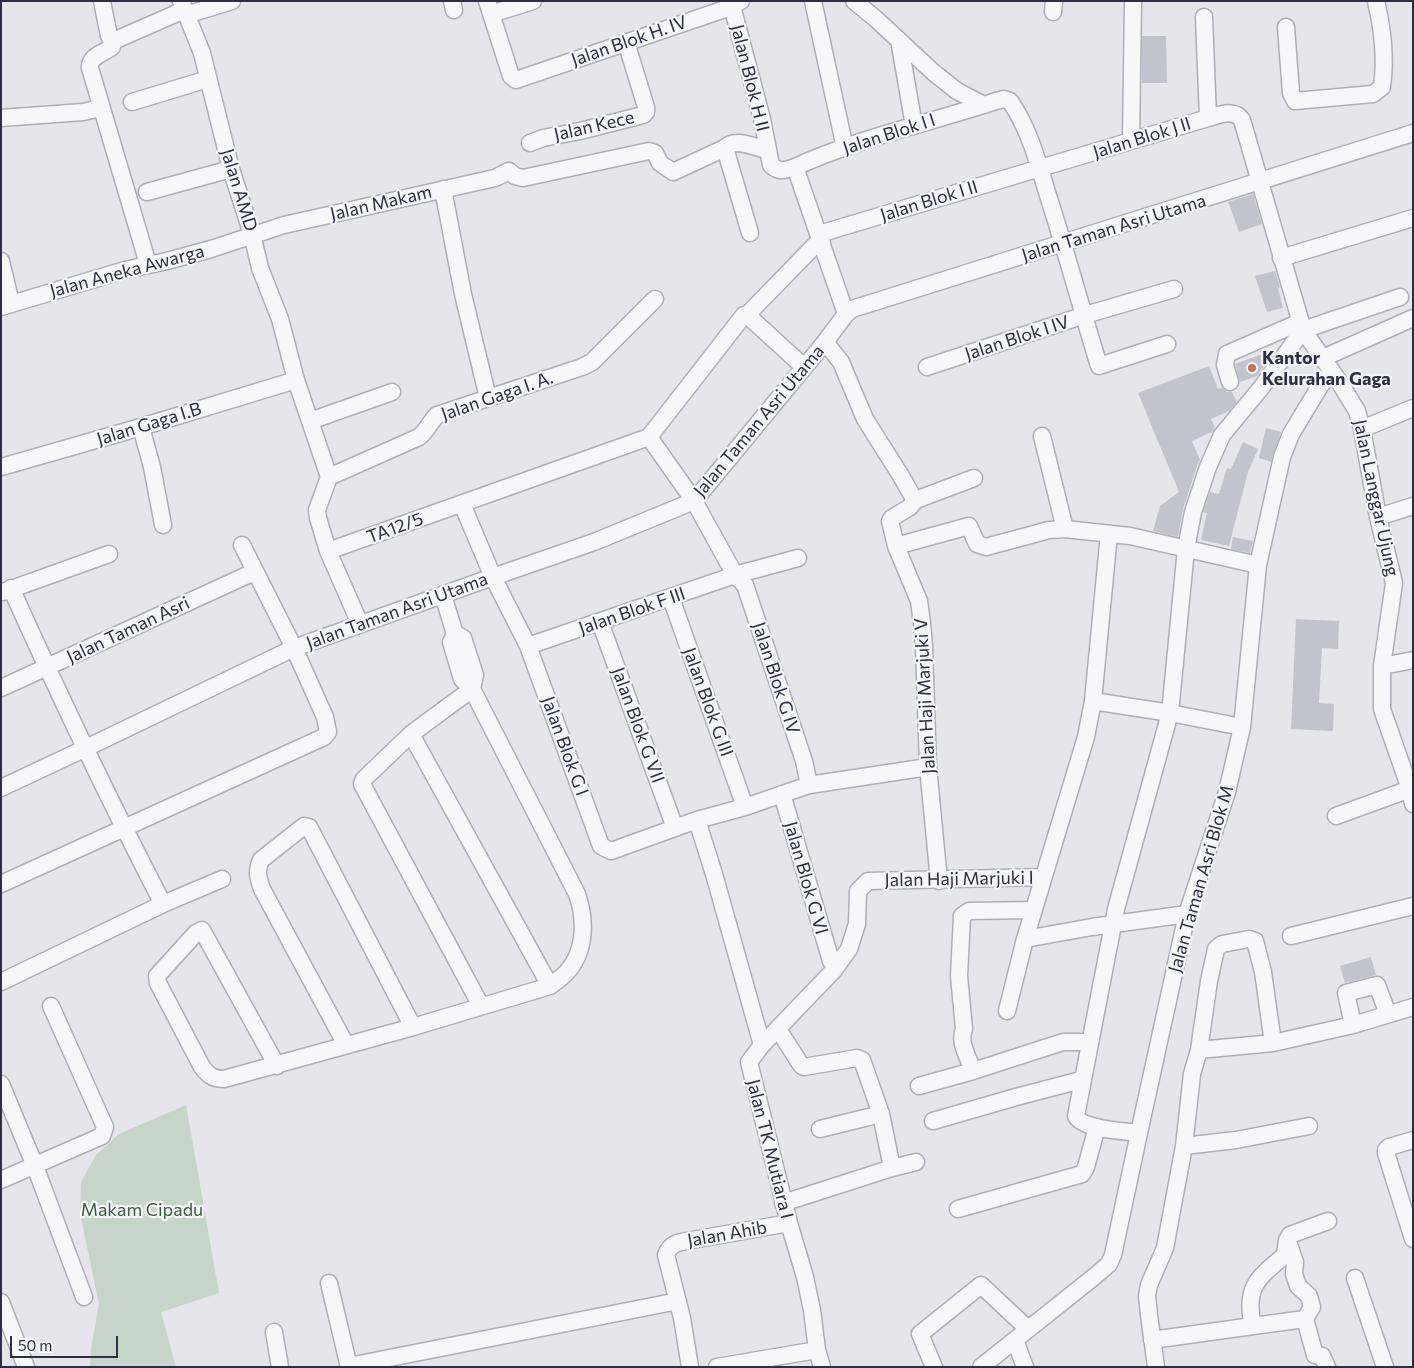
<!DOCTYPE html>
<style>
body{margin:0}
#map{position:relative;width:1414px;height:1368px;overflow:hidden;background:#e5e5eb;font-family:Commissioner,sans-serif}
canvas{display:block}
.frame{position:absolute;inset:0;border:2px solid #2f2e42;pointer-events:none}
.scale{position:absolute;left:10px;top:1336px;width:108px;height:22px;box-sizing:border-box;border:2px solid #2f2e42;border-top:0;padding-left:6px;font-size:15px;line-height:18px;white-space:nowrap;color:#2f2e42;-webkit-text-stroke:4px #f4f5f8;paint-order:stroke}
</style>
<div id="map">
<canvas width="1414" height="1368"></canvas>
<div class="frame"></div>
<div class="scale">50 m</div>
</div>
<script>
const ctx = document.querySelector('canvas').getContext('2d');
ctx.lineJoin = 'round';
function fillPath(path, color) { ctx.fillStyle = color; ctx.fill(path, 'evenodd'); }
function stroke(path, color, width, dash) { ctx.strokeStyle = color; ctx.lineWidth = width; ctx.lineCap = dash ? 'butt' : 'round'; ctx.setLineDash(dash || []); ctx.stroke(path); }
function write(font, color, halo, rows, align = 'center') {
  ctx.font = font + ' Commissioner,sans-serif'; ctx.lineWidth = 4.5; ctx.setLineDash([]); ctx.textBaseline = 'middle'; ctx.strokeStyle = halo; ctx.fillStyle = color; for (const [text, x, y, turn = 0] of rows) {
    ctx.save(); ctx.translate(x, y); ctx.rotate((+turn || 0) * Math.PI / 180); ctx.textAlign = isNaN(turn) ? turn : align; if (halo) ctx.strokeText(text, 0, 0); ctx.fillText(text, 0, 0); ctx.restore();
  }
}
fillPath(new Path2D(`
 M 186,1105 L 219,1293 L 161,1312 L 176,1367 L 90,1367 L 91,1348 L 99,1304 L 80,1213 L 81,1182 L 96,1155 L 119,1134 Z`), '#c7d4c9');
fillPath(new Path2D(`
 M 1142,36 L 1166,36 L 1167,83 L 1142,83 Z
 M 1253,194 L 1262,224 L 1239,232 L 1228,202 Z
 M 1275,271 L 1280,287 L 1278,288 L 1283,308 L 1267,312 L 1255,276 Z
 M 1265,353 L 1268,361 L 1257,376 L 1240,382 L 1235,364 Z
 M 1209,366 L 1218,389 L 1222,388 L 1227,392 L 1232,392 L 1237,402 L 1229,411 L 1211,419 L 1215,428 L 1212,432 L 1192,441 L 1200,460 L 1198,463 L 1183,509 L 1178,537 L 1153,531 L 1160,506 L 1179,492 L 1138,393 Z
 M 1266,428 L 1281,432 L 1271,462 L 1259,458 Z
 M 1243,442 L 1258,449 L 1248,472 L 1229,546 L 1201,540 L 1207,513 L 1203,512 L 1210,492 L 1219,494 L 1227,468 L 1231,469 Z
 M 1233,537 L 1253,541 L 1250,553 L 1231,549 Z
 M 1296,619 L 1339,621 L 1338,649 L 1322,648 L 1319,703 L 1334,704 L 1333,731 L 1291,729 Z
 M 1371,957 L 1376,975 L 1345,983 L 1340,966 Z`), '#c3c3cd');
const minor = new Path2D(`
 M 102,1 L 109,36 L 113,40
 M 181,1 L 202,53 L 231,169 L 252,234 L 260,268 L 280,319 L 296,380 L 329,477 L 317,510 L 318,518 L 328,551 L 360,624
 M 452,1 L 454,10
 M 487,1 L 511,76 L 516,80 L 728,8 L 741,1
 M 813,1 L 845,148
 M 854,1 L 876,19 L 933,72 L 957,91 L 984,105
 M 732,6 L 762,119 L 771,165 C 779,173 786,170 795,167 L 846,314
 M 1053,12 L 1054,1
 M 491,14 L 533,1
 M 186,15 L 232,1
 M 1204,17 L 1208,118
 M 1286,27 L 1291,93 L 1295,101 L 1373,94 L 1382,87 C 1386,58 1383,30 1376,1
 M 113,40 L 112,47 C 104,53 89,56 90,68 L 148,264
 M 113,40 L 118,39 L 184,10
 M 899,40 L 914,126
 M 132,102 L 208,79
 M 1,118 L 83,112 L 101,108
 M 1131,141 L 1133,1
 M 530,143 L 543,138 L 580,131 L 643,115 L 646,112 L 646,107 L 626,42
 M 795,167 C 859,138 929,123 996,101 L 1004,99 L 1010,101 C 1028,127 1037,159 1046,189 C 1065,248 1081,307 1099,366 L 1167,344
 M 443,189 L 463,294 L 488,398
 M 147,192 L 231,169
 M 750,233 L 725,148 C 734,137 754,147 767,150
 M 819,234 L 1208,118 C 1219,115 1234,108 1242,120 L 1303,330 L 1338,380 L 1357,411 L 1362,429 L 1378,517 L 1394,583 L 1382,666 L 1382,709 L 1410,789 L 1413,804
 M 1281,258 L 1413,218
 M 1,261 L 11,303
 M 1,307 L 125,270 L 167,261 L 211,249 L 284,225 L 495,178 L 509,171 L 515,176 L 523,178 L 649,151 L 655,153 L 660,163 L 673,172 L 725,148
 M 747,315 L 815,245 L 822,243
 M 1303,330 L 1400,297
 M 825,342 L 841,362 L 865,419 L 901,476 L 913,497 L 913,503 L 910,507 L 892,518 L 890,521 L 896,546 L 919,601 L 922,623 L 924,646 L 928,767 L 939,881
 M 1323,358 L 1413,318
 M 927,367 L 1085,315 L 1174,289
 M 1230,382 L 1225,365 L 1227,354 L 1300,322
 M 310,421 L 392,392
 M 141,427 L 152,467 L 163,525
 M 1362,429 L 1413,408
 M 1042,436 L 1065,529
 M 649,437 L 694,501 L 735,575 L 745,585 L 804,761 L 809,785
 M 649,437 L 744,315 L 747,315 L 804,367
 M 1,467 L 141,427 L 296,380
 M 329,477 L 419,437 C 427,431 430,422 437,415 L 582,367 L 592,362 L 655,299
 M 913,501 L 974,478
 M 462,504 L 493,577 L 528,646 L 601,846 L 611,851 L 697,820 L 745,807 L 809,785 L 928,767
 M 1378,517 L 1413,506
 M 896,546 L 969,526 L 977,544 L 986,547 L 1049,530 L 1065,529 L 1130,536 L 1258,565
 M 328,551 L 649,437
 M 11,588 C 59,695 109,800 163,904
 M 3,592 L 109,554
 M 671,598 L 745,807
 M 600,622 L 675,828
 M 455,634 L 463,638 L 475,675 L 472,689 L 411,734 L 364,779 L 362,784 L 481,1006
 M 528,646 L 735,575 L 798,558
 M 1382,666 L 1413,660
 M 1,688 L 254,572
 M 1093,701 L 1170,713 L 1242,727
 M 411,734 L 550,986
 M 1,788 L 86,748 L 294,648 L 487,579 L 594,542 L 694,501 L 825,342 L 846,314 L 852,309 L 1413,133
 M 782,794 L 831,961
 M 1336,816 L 1410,789
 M 697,820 L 714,874 L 762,1045 L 749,1062 L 789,1223 L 805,1277 L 812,1310 L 817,1350 L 822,1367
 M 1,884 L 324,737 L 328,732 L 325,717 L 294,648 L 242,545
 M 1291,936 L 1413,906
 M 1025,939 L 1092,927 L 1187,914
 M 1,982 L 163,904 L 222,879
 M 1007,1011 L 1025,939 L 1086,737 L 1093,701 L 1109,534
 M 1353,1025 L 1346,993 L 1377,985 L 1388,1014
 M 778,1029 L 801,1065 L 804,1067 L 857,1058 L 862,1060 L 881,1114 L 892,1168 L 783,1203
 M 346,1045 L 262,889 C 258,878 256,871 261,860 L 304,826 L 309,827 L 413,1027
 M 762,1045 L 834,970 L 849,949 L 857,924 L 858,891 L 868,881 L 1043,877
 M 1199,1050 L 1273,1043 L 1353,1025 L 1413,1007
 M 277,1066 L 202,930 L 196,933 L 157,976 L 158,983 L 202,1067 C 209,1076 214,1079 224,1079 L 413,1027 L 550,986 C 555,982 561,978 566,973 C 586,952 586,920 577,894 L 472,689 L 462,679 L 451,642 L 455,634 L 443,595
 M 973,1071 C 969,1058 958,1043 964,1029 L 959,976 L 962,916 L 969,911 L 1034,910
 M 1,1084 L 35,1166 L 84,1297
 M 919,1086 L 973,1071 L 1063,1042 L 1089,1042
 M 933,1121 L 1016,1097 L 1081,1080
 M 820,1129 L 881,1114
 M 1139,1133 C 1124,1131 1082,1129 1076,1116 L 1116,909 L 1170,713 L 1186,549 L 1193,512 L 1208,467 L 1222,435 L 1261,388 L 1303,330
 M 1413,1140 L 1389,1147 L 1386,1150 L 1386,1153 L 1413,1239
 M 1184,1146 L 1236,1140 L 1309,1126
 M 892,1168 L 916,1162
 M 1,1180 L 102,1136 L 105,1127 L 51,1006
 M 958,1209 L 1082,1174 L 1086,1167 L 1097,1127
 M 1288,1242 L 1295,1262 L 1294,1274 L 1298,1286 L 1309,1296 L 1312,1307 L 1305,1319
 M 1355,1278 L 1385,1367
 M 329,1283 L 349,1367
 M 1,1302 L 26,1367
 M 1253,1326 L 1305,1319 L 1315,1355 L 1322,1356 L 1327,1367
 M 274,1332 L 280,1367
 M 1015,1340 L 1025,1367
 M 1152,1340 L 1253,1326 C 1244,1287 1258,1278 1285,1255 L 1287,1240 L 1290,1235 L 1328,1221
 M 349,1366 L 678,1301
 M 690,1367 L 682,1318 L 666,1255 C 669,1247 673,1244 681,1242 L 789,1223
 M 717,1367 L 817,1350
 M 934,1367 L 920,1334 L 981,1285 L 1028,1329
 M 981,1367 L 1095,1276 L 1109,1264 L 1113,1255 L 1139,1133 L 1187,914 L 1227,792 L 1242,727 L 1258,565 L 1282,457 L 1291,434 L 1320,386 L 1332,371
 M 1156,1367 L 1149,1315 L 1147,1296 L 1149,1285 L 1165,1248 L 1184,1146 L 1192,1074 L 1199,1050 L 1209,981 L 1216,949 L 1222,944 L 1249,939 L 1255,941 L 1263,972 L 1273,1043`);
stroke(minor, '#aeaeb8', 19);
stroke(minor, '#f7f7fa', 16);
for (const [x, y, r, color] of [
 [1252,368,5,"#c27358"]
]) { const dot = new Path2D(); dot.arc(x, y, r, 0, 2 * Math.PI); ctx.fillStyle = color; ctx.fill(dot); stroke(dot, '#f4f5f8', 2); }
write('18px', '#2f2e42', '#f4f5f8', [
 ["Jalan Blok H. IV",629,41,-19],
 ["Jalan Blok H II",750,78,76],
 ["Jalan Kece",594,126,-13],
 ["Jalan Blok I I",889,134,-18],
 ["Jalan Blok J II",1142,138,-17],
 ["Jalan AMD",239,190,73],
 ["Jalan Blok I II",929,201,-17],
 ["Jalan Makam",381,203,-13],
 ["Jalan Taman Asri Utama",1114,228,-17],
 ["Jalan Aneka Awarga",127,271,-15],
 ["Jalan Blok I IV",1017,338,-18],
 ["Jalan Gaga I. A.",497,396,-19],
 ["Jalan Taman Asri Utama",759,421,-50],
 ["Jalan Gaga I.B",149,424,-17],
 ["Jalan Langgar Ujung",1376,498,78],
 ["TA12/5",395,528,-20],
 ["Jalan Taman Asri Utama",397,611,-20],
 ["Jalan Blok F III",632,611,-19],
 ["Jalan Taman Asri",128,630,-25],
 ["Jalan Blok G IV",776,678,72],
 ["Jalan Haji Marjuki V",925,696,-93],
 ["Jalan Blok G III",708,702,70],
 ["Jalan Blok G VII",638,725,70],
 ["Jalan Blok G I",565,746,70],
 ["Jalan Blok G VI",806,878,74],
 ["Jalan Haji Marjuki I",959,879,-1],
 ["Jalan Taman Asri Blok M",1201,879,-74],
 ["Jalan TK Mutiara I",770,1149,76],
 ["Jalan Ahib",727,1234,-10]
]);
write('bold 18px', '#2f2e42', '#f4f5f8', [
 ["Kantor",1262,358],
 ["Kelurahan Gaga",1262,379]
], 'left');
write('18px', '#3d5c43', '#f4f5f8', [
 ["Makam Cipadu",142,1210]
]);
</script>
